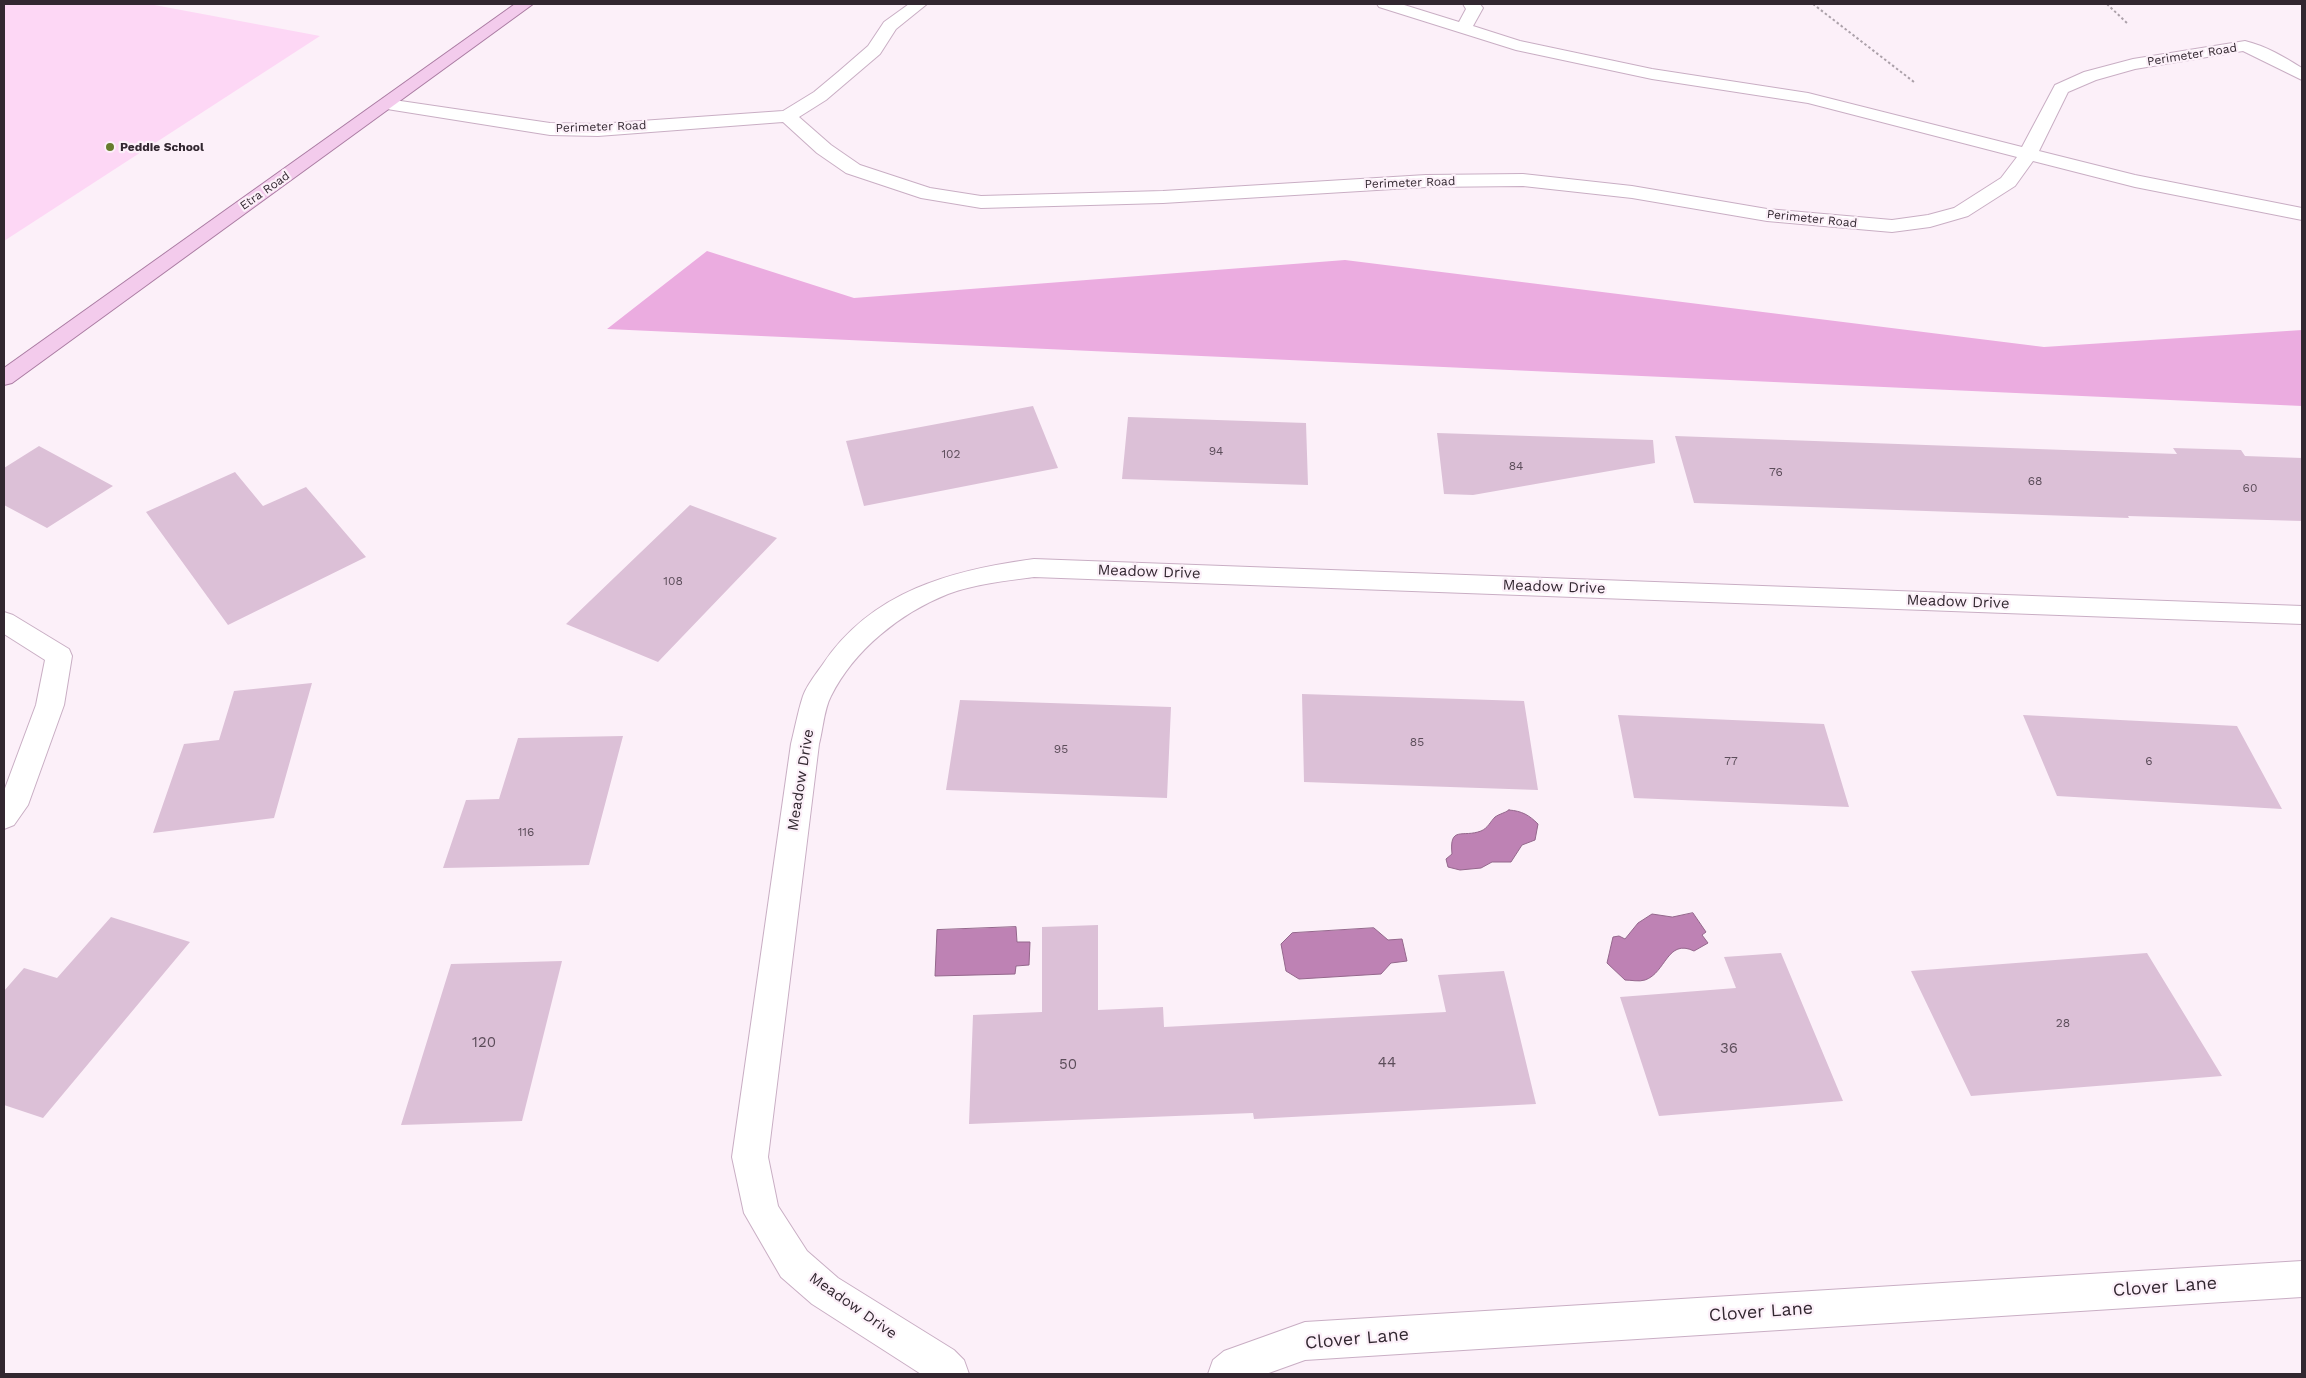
<!DOCTYPE html>
<style>
body{margin:0}
#map{position:relative;width:2306px;height:1378px;overflow:hidden;background:#fcf0f9;font-family:"Work Sans",sans-serif}
canvas{display:block}
.frame{position:absolute;inset:0;border:5px solid #322730;pointer-events:none}
</style>
<div id="map">
<canvas width="2306" height="1378"></canvas>
<div class="frame"></div>
</div>
<script>
const ctx = document.querySelector('canvas').getContext('2d');
ctx.lineJoin = 'round';
function fillPath(path, color) { ctx.fillStyle = color; ctx.fill(path, 'evenodd'); }
function stroke(path, color, width, dash) { ctx.strokeStyle = color; ctx.lineWidth = width; ctx.lineCap = dash ? 'butt' : 'round'; ctx.setLineDash(dash || []); ctx.stroke(path); }
function write(font, color, halo, rows, align = 'center') {
  ctx.font = font + ' "Work Sans",sans-serif'; ctx.lineWidth = 4.5; ctx.setLineDash([]); ctx.textBaseline = 'middle'; ctx.strokeStyle = halo; ctx.fillStyle = color; for (const [text, x, y, turn = 0] of rows) {
    ctx.save(); ctx.translate(x, y); ctx.rotate((+turn || 0) * Math.PI / 180); ctx.textAlign = isNaN(turn) ? turn : align; if (halo) ctx.strokeText(text, 0, 0); ctx.fillText(text, 0, 0); ctx.restore();
  }
}
fillPath(new Path2D(`
 M 4,4 L 149,4 L 320,36 L 4,241 Z`), '#fdd7f5');
fillPath(new Path2D(`
 M 707,251 L 854,298 L 1345,260 L 2044,347 L 2302,330 L 2302,406 L 607,329 Z`), '#ebace0');
const water = new Path2D(`
 M 1509,810 C 1522,811 1529,815 1538,824 L 1535,840 L 1522,845 L 1511,862 L 1492,862 L 1481,868 L 1460,870 L 1448,867 L 1446,859 L 1452,854 C 1449,825 1463,838 1481,831 C 1488,828 1490,822 1495,817 C 1499,814 1505,813 1509,810 Z
 M 1693,913 L 1706,932 L 1702,935 L 1708,943 L 1694,951 C 1667,938 1666,973 1645,980 C 1639,982 1631,980 1625,980 L 1607,963 L 1613,937 L 1619,936 L 1625,939 L 1638,923 L 1652,914 L 1672,917 Z
 M 1016,927 L 1017,942 L 1030,942 L 1029,965 L 1016,966 L 1015,974 L 935,976 L 937,930 Z
 M 1374,928 L 1388,940 L 1402,939 L 1407,961 L 1391,963 L 1381,974 L 1299,979 L 1286,971 L 1281,944 L 1292,933 Z`);
fillPath(water, '#be82b4');
stroke(water, '#94678c', 1);
fillPath(new Path2D(`
 M 1033,406 L 1058,468 L 864,506 L 846,441 Z
 M 1128,417 L 1306,423 L 1308,485 L 1122,479 Z
 M 1437,433 L 1653,440 L 1655,463 L 1473,495 L 1444,494 Z
 M 1675,436 L 2177,454 L 2173,448 L 2241,450 L 2245,456 L 2302,458 L 2302,521 L 2128,516 L 2129,518 L 1694,503 Z
 M 39,446 L 113,486 L 47,528 L 4,505 L 4,468 Z
 M 235,472 L 263,506 L 306,487 L 366,557 L 228,625 L 146,512 Z
 M 690,505 L 777,538 L 658,662 L 566,624 Z
 M 312,683 L 274,818 L 153,833 L 184,744 L 219,740 L 234,691 Z
 M 1302,694 L 1524,701 L 1538,790 L 1304,782 Z
 M 960,700 L 1171,707 L 1167,798 L 946,790 Z
 M 1618,715 L 1824,724 L 1849,807 L 1634,798 Z
 M 2023,715 L 2237,726 L 2282,809 L 2057,796 Z
 M 623,736 L 589,865 L 443,868 L 466,800 L 499,799 L 518,738 Z
 M 111,917 L 190,942 L 43,1118 L 4,1105 L 4,991 L 24,968 L 57,978 Z
 M 1098,925 L 1098,1010 L 1163,1007 L 1164,1027 L 1446,1012 L 1438,975 L 1504,971 L 1536,1104 L 1254,1119 L 1253,1113 L 969,1124 L 973,1015 L 1042,1012 L 1042,927 Z
 M 1781,953 L 1843,1101 L 1659,1116 L 1620,997 L 1736,988 L 1724,957 Z
 M 2147,953 L 2222,1076 L 1971,1096 L 1911,971 Z
 M 562,961 L 522,1121 L 401,1125 L 451,964 Z`), '#dcc0d7');
const minor = new Path2D(`
 M 909,4 L 927,4 L 896,29 L 880,54 L 826,100 L 799,117 L 831,145 L 860,165 L 930,188 L 981,196 L 1163,191 L 1426,175 L 1523,174 L 1632,186 L 1767,209 L 1892,220 L 1928,215 L 1954,208 L 2001,178 L 2017,157 L 1808,103 L 1652,79 L 1516,50 L 1379,7 L 1377,4 L 1401,4 L 1459,22 L 1466,9 L 1463,4 L 1480,4 L 1483,8 L 1473,26 L 1520,41 L 1652,69 L 1808,93 L 2022,147 L 2055,85 L 2084,72 L 2133,59 L 2245,41 C 2266,46 2284,57 2302,68 L 2302,80 L 2243,51 L 2135,69 L 2096,80 L 2068,92 L 2039,151 L 2135,175 L 2302,208 L 2302,220 L 2135,187 L 2033,161 L 2015,186 L 1968,216 L 1930,227 L 1892,232 L 1767,221 L 1632,198 L 1523,186 L 1426,187 L 1163,203 L 981,208 L 921,198 L 846,173 L 817,153 L 783,122 L 598,136 L 550,135 L 387,109 L 381,108 L 378,104 L 381,100 L 387,99 L 550,123 L 598,124 L 783,111 L 814,92 L 838,72 L 868,46 L 884,22 Z
 M 1034,559 L 2302,606 L 2302,624 L 1034,577 C 1005,581 975,584 948,594 C 900,613 854,650 831,696 C 824,709 823,729 819,744 L 768,1157 L 778,1206 L 807,1251 L 838,1278 L 954,1350 L 964,1360 L 969,1374 L 921,1374 L 812,1304 L 781,1277 L 744,1213 L 732,1157 L 791,744 C 795,728 798,711 803,696 C 807,685 816,674 823,664 C 872,591 952,570 1034,559 Z
 M 4,612 L 13,615 L 69,649 L 72,656 L 64,705 L 28,805 L 14,825 L 4,829 L 4,791 L 36,705 L 45,660 L 4,634 Z
 M 2302,1261 L 2302,1297 L 1305,1360 L 1266,1374 L 1208,1374 L 1213,1360 L 1224,1351 L 1305,1322 Z`);
const major = new Path2D(`
 M 515,4 L 533,4 L 12,383 L 4,385 L 4,368 Z`);
stroke(minor, '#c9aec4', 2);
stroke(major, '#aa7ba2', 2);
stroke(new Path2D(`
 M 1813,4 L 1914,82
 M 2107,4 L 2128,24`), '#aca1aa', 2, [2.5, 2.5]);
fillPath(minor, '#fff');
fillPath(major, '#f3cbec');
for (const [x, y, r, color] of [
 [110,147,5,"#677c2d"]
]) { const dot = new Path2D(); dot.arc(x, y, r, 0, 2 * Math.PI); ctx.fillStyle = color; ctx.fill(dot); stroke(dot, '#fcf0f9', 2); }
write('12px', '#322730', '#fcf0f9', [
 ["Perimeter Road",2192,55,-9],
 ["Perimeter Road",601,127,-2],
 ["Perimeter Road",1410,183,-2],
 ["Etra Road",265,191,-35],
 ["Perimeter Road",1812,219,6]
]);
write('bold 12px', '#322730', '#fcf0f9', [
 ["Peddie School",120,147]
], 'left');
write('12px', '#5c4d5a', null, [
 ["94",1216,451],
 ["102",951,454],
 ["84",1516,466],
 ["76",1776,472],
 ["68",2035,481],
 ["60",2250,488],
 ["108",673,581],
 ["85",1417,742],
 ["95",1061,749],
 ["77",1731,761],
 ["6",2149,761],
 ["116",526,832],
 ["28",2063,1023]
]);
write('15px', '#322730', '#fcf0f9', [
 ["Meadow Drive",1149,572,2],
 ["Meadow Drive",1554,587,2],
 ["Meadow Drive",1958,602,2],
 ["Meadow Drive",801,780,-81],
 ["Meadow Drive",853,1306,35]
]);
write('15px', '#5c4d5a', null, [
 ["120",484,1043],
 ["36",1729,1049],
 ["44",1387,1063],
 ["50",1068,1065]
]);
write('18px', '#322730', '#fcf0f9', [
 ["Clover Lane",2165,1287,-4],
 ["Clover Lane",1761,1312,-4],
 ["Clover Lane",1357,1339,-5]
]);
</script>
